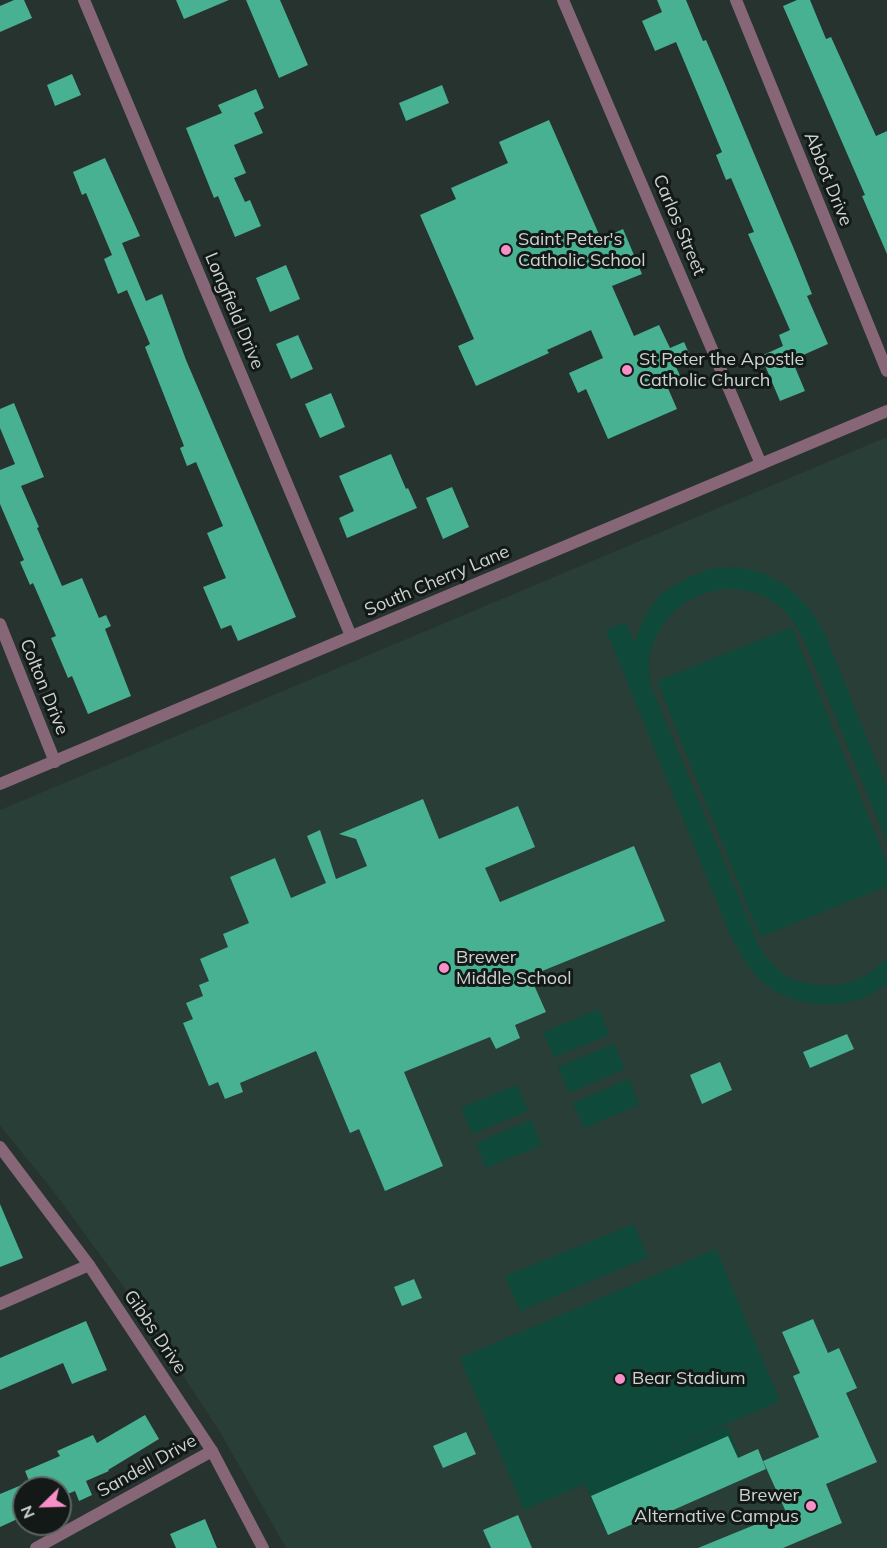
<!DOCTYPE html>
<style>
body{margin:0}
#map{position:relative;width:887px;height:1548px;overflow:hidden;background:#26332e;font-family:Mulish,sans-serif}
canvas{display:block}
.north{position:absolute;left:12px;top:1476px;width:60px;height:60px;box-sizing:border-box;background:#131917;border:2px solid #5d6461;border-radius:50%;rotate:247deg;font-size:16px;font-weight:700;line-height:24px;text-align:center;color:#ccd4d1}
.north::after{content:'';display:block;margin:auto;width:21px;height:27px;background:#f98fc9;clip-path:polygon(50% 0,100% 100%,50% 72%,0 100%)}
</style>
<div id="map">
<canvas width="887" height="1548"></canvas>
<div class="north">N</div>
</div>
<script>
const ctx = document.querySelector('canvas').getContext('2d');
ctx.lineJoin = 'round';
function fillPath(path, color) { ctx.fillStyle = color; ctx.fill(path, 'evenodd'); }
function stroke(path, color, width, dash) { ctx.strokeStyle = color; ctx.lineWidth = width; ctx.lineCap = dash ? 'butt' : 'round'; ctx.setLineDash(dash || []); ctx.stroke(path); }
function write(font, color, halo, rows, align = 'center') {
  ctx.font = font + ' Mulish,sans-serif'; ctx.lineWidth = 6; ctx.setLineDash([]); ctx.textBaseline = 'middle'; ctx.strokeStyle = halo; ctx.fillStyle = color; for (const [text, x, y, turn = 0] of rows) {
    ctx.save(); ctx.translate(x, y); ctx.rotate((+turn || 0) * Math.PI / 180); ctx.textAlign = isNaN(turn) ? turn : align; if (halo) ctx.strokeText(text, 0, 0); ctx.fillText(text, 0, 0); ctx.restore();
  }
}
fillPath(new Path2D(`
 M 887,437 L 887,1548 L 286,1548 L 220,1432 L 134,1301 L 51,1188 L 0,1126 L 0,810 Z`), '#283e36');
fillPath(new Path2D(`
 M 735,567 L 763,573 L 786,586 L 808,607 L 824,632 L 887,788 L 887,842 L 804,640 C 796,625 787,610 772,601 C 727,573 668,596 652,647 C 648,659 649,671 650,684 L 760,948 C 769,961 779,973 794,980 C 797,982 803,982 807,983 C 839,990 865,982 887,958 L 887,984 C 879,988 871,995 863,998 C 831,1010 787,1005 761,981 C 748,968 739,951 730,934 L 606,630 L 626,622 L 634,643 L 645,616 L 661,594 L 689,577 L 712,569 Z
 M 792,627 L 887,863 L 887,886 L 760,937 L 657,681 Z
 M 599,1009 L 609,1035 L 554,1057 L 543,1032 Z
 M 614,1044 L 625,1069 L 569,1093 L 558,1067 Z
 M 629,1079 L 639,1105 L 584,1128 L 573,1103 Z
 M 517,1085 L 528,1111 L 472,1134 L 461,1108 Z
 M 531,1120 L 542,1145 L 486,1168 L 476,1143 Z
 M 634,1224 L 648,1257 L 520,1311 L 505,1276 Z
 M 716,1249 L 780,1401 L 640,1461 L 727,1426 L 746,1471 L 603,1528 L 585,1484 L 524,1510 L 460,1358 Z`), '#0f4939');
fillPath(new Path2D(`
 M 14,0 L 24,0 L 32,18 L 0,32 L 0,6 Z
 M 176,0 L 229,0 L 184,19 Z
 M 246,0 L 280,0 L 308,65 L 279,78 Z
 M 657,0 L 686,0 L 703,41 L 706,40 L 725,84 L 796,254 L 812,294 L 807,296 L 828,344 L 792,360 L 805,391 L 780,401 L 761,356 L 783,346 L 779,335 L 790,330 L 748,234 L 754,232 L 731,178 L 726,180 L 716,155 L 722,152 L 676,42 L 655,51 L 642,21 L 662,12 Z
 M 797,0 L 810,0 L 826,39 L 831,37 L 876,136 L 887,131 L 887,254 L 862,196 L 865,195 L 783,6 Z
 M 72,74 L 81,95 L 55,106 L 47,85 Z
 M 442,85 L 449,103 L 406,121 L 399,103 Z
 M 256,89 L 264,108 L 254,113 L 263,133 L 234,145 L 246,173 L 234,178 L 245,202 L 250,200 L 261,226 L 235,237 L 218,196 L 214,198 L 186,128 L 222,113 L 218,105 Z
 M 549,120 L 601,239 L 623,229 L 642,274 L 612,286 L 634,336 L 659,325 L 670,348 L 684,342 L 692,360 L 676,367 L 682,380 L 667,386 L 677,409 L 608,439 L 586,389 L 578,393 L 569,373 L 603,358 L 591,330 L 547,350 L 549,353 L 476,386 L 458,346 L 474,339 L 420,215 L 456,199 L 451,188 L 508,163 L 499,142 Z
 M 105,158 L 140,236 L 122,243 L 146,301 L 162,294 L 186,360 L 296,617 L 238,641 L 231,625 L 221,629 L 203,587 L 226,578 L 207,533 L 223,526 L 196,462 L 187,466 L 180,448 L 184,446 L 145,347 L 150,344 L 127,290 L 118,294 L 104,259 L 112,255 L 86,193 L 82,195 L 73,172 Z
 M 286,265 L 300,299 L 270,312 L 256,278 Z
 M 298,335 L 313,369 L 291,379 L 276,344 Z
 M 331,393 L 345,427 L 320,438 L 305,404 Z
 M 14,403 L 44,477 L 21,486 L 39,527 L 37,528 L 62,586 L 82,578 L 99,618 L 106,615 L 111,626 L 105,629 L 131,696 L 88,714 L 72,676 L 68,678 L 51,638 L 56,636 L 33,583 L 30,585 L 20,562 L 24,560 L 0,504 L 0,470 L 15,464 L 0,428 L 0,409 Z
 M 391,454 L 406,489 L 408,488 L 417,508 L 347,538 L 339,518 L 354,511 L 339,476 Z
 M 452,487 L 469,527 L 443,539 L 426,498 Z
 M 423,799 L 439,839 L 518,806 L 535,847 L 485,868 L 500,902 L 634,846 L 665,921 L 530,976 L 546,1012 L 515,1025 L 520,1038 L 496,1049 L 490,1037 L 404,1072 L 443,1166 L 385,1191 L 359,1129 L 350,1133 L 316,1051 L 240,1083 L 243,1092 L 225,1099 L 218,1082 L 209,1086 L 183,1023 L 193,1019 L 186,1003 L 203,996 L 199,985 L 209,981 L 200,959 L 228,947 L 223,934 L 249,923 L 230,877 L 275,858 L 291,898 L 326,883 L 307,836 L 320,830 L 336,879 L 367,866 L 356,839 L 339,834 Z
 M 847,1034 L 854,1049 L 810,1068 L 803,1052 Z
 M 720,1062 L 732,1090 L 702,1104 L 690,1075 Z
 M 0,1204 L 23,1258 L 0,1267 Z
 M 414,1279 L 422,1298 L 402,1306 L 394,1287 Z
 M 813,1319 L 828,1353 L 839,1348 L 857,1388 L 846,1393 L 877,1462 L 826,1484 L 842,1523 L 783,1548 L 698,1548 L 786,1512 L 763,1461 L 819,1437 L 793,1376 L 800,1373 L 782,1332 Z
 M 86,1321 L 107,1370 L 72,1384 L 63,1363 L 0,1390 L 0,1358 Z
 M 145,1415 L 159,1439 L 108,1470 L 109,1471 L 86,1481 L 92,1495 L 79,1501 L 75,1491 L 60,1497 L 60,1488 L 32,1488 L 25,1471 L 60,1456 L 57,1451 L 93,1435 L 97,1443 Z
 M 466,1432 L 476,1454 L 443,1468 L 433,1446 Z
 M 728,1436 L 738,1458 L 758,1449 L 766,1469 L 653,1519 L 651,1516 L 608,1535 L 591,1496 Z
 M 24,1484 L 24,1516 L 0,1527 L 0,1494 Z
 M 518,1515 L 532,1548 L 491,1548 L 483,1530 Z
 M 205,1519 L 217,1548 L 176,1548 L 170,1534 Z`), '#48b191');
stroke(new Path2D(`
 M 84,0 L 351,636
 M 563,0 L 761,464
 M 736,0 L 887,371
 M 0,624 L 55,762
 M 0,1304 L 89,1265
 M 36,1548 L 212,1451`), '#876677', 12);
stroke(new Path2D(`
 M 0,784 L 887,411
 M 0,1147 L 89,1265 L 212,1451 L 263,1548`), '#876677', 12);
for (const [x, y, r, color] of [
 [506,250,6,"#f98fc9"],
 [627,370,6,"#f98fc9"],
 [444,968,6,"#f98fc9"],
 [620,1379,6,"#f98fc9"],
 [811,1506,6,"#f98fc9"]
]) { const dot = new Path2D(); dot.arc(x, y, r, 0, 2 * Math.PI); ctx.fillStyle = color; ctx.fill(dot); stroke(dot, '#131917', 2); }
write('18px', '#ccd4d1', '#131917', [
 ["Abbot Drive",828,179,68],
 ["Carlos Street",679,225,67],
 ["Longfield Drive",234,311,67],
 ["South Cherry Lane",437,581,-23],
 ["Colton Drive",44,687,68],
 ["Gibbs Drive",155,1332,56],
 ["Sandell Drive",147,1466,-29]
]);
write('18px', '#ccd4d1', '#131917', [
 ["Saint Peter's",518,240],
 ["Catholic School",518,261],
 ["St Peter the Apostle",639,360],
 ["Catholic Church",639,381],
 ["Brewer",456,958],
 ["Middle School",456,979],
 ["Bear Stadium",632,1379],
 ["Brewer",799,1496,"right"],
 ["Alternative Campus",799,1517,"right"]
], 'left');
</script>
